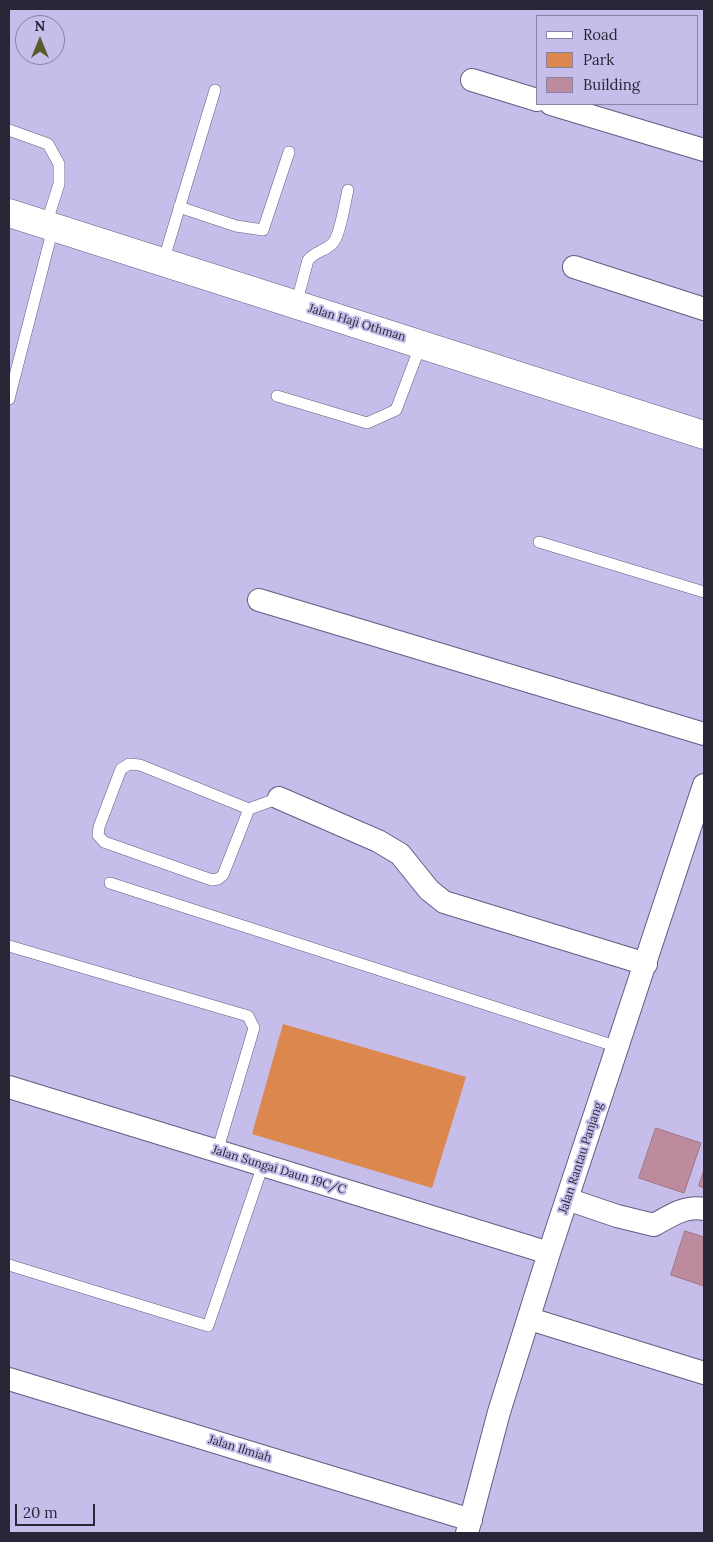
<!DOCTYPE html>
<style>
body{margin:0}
#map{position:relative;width:713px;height:1542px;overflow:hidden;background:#c6bdea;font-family:Lora,serif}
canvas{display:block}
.frame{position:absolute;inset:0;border:10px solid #292637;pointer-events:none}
.legend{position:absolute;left:536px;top:15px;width:162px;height:90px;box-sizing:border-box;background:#c6bdea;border:1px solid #8781a2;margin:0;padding:6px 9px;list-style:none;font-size:15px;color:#292637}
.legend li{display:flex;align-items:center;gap:10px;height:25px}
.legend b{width:25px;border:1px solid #8781a2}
.north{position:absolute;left:15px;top:15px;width:50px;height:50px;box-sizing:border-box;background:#c6bdea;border:1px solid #8781a2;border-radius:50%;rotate:0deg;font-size:14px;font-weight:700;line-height:20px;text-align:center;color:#292637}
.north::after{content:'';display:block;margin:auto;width:18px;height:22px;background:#575c2a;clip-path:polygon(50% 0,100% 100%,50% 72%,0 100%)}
.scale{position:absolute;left:15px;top:1504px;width:80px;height:22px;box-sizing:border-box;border:2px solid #292637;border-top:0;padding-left:6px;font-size:15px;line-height:18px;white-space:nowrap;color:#292637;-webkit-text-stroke:4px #c6bdea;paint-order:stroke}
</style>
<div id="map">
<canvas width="713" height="1542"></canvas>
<div class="frame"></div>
<ul class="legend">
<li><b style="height:6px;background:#fff"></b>Road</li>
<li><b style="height:14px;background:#db874d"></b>Park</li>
<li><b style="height:14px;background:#bc8c9e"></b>Building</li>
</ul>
<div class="north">N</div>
<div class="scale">20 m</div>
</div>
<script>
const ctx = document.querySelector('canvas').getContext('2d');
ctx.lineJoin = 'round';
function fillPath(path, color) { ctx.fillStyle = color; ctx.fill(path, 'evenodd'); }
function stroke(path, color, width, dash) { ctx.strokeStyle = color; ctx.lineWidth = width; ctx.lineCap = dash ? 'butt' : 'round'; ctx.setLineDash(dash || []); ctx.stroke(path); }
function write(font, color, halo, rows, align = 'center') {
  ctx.font = font + ' Lora,serif'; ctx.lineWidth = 4; ctx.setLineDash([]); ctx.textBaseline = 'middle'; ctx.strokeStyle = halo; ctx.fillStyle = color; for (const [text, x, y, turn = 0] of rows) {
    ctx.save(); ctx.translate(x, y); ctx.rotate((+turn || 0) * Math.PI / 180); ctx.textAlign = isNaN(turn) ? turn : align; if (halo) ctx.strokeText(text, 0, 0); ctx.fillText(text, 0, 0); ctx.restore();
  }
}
fillPath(new Path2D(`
 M 283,1024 L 466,1077 L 432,1188 L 252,1134 Z`), '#db874d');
const building = new Path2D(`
 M 656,1128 L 701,1143 L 684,1193 L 639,1178 Z
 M 704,1170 L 704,1188 L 699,1186 Z
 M 685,1231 L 704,1237 L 704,1286 L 671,1275 Z`);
fillPath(building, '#bc8c9e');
stroke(building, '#a17385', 1);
const service = new Path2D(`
 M 9,130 L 48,144 L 59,164 L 59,184 L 46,225
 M 179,207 L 236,226 L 263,230 L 289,152
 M 163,262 L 215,90
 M 296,305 L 308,260 C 315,252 324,251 332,244 C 340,237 345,202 348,190
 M 277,396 L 367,423 L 396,410 L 421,344
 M 9,399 L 53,228
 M 539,542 L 704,592
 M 249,809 L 223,875 L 218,879 L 212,880 L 104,842 L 98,835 L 99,827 L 121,769 L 129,764 L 140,765 L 249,809 L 279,798
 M 110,883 L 618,1047
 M 9,946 L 248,1016 L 254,1028 L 217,1152
 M 9,1265 L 208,1326 L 263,1165`);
const minor = new Path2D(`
 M 472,80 L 537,100
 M 551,104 L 704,150
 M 574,267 L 704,309
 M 259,600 L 704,734
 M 279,798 L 378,841 L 400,854 L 429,890 L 444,902 L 646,964
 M 9,1087 L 549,1253
 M 567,1199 L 617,1216 L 654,1225 C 670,1216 686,1205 704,1209
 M 530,1319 L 704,1373
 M 9,1379 L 471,1520
 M 467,1533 L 499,1412 L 549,1253 L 704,785`);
const tertiary = new Path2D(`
 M 9,213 L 704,435`);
stroke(service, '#655c83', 12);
stroke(minor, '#655c83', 24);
stroke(tertiary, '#655c83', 29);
stroke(service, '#fff', 11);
stroke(minor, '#fff', 22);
stroke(tertiary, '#fff', 28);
write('12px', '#292637', '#c6bdea', [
 ["Jalan Haji Othman",357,323,17],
 ["Jalan Rantau Panjang",581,1158,-72],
 ["Jalan Sungai Daun 19C/C",279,1170,17],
 ["Jalan Ilmiah",240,1449,17]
]);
</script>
